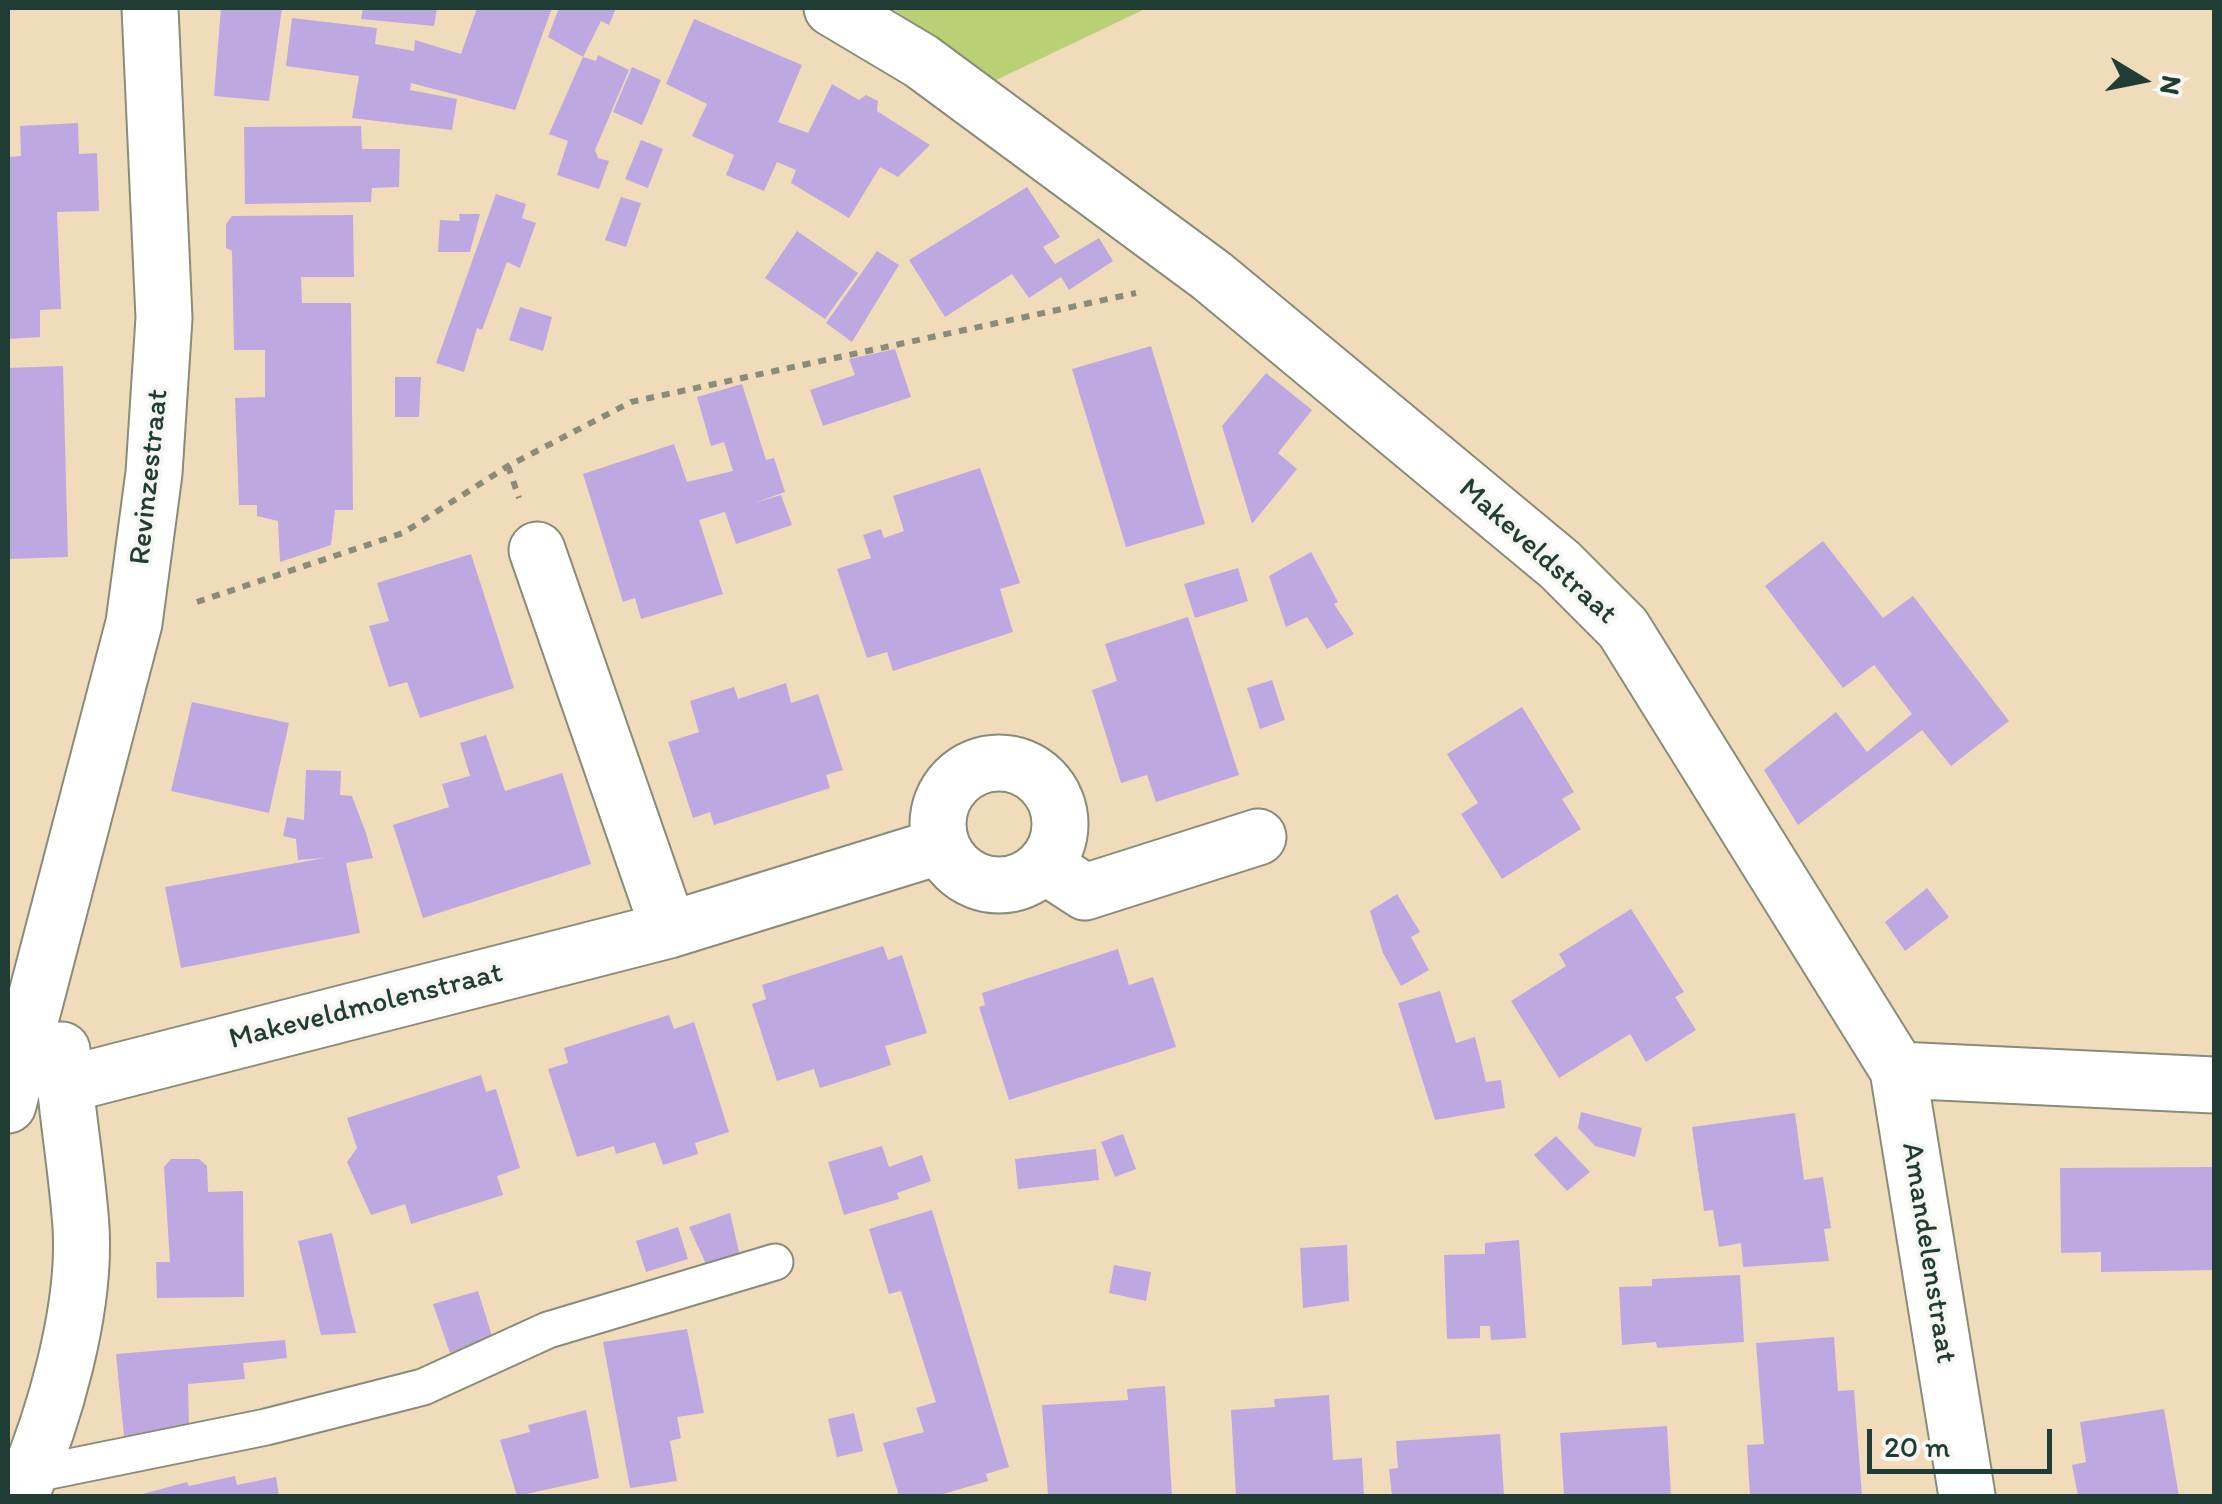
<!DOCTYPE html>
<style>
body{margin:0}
#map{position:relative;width:2222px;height:1504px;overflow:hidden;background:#f0dcbb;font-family:Itim,sans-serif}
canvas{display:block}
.frame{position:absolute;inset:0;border:10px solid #1f3d34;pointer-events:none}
.north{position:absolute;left:2092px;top:30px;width:100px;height:100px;-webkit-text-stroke:8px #f6f6f2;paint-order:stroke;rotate:100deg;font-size:28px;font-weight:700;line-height:40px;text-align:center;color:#1f3d34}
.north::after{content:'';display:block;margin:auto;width:35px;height:45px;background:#1f3d34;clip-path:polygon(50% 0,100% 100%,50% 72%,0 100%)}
.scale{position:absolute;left:1867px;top:1429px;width:185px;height:45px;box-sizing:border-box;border:5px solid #1f3d34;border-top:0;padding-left:12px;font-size:30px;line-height:35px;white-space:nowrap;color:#1f3d34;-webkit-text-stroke:8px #f6f6f2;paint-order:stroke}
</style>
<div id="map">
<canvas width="2222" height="1504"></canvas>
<div class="frame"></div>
<div class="north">N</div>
<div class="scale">20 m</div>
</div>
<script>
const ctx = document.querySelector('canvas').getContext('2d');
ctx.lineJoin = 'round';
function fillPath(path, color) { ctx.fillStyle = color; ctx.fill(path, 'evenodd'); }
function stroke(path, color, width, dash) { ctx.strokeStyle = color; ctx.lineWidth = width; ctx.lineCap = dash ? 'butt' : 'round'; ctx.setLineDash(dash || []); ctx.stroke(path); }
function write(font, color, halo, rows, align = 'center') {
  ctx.font = font + ' Itim,sans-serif'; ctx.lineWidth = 8; ctx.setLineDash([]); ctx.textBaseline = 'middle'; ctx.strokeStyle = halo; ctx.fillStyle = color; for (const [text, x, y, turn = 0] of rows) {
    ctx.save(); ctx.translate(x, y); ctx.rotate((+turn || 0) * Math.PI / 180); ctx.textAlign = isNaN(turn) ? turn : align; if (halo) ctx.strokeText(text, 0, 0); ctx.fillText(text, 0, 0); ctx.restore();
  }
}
fillPath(new Path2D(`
 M 892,8 L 1147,8 L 994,81 Z`), '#bad075');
fillPath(new Path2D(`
 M 221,8 L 282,8 L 269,101 L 214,96 Z
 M 363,8 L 437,8 L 434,26 L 361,19 Z
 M 477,8 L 552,8 L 515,110 L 411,83 L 410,90 L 457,99 L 452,130 L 352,118 L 359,76 L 286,66 L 292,18 L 377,28 L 375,44 L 414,51 L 415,40 L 461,54 Z
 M 559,8 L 616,8 L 609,25 L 601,21 L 583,57 L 596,61 L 598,55 L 629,70 L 595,150 L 598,158 L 609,161 L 599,189 L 557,175 L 568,141 L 549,134 L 583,57 L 548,37 Z
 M 694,19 L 802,65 L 778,122 L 808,133 L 832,84 L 859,100 L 866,95 L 878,101 L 877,111 L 930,145 L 898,177 L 880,167 L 849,218 L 791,183 L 796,170 L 777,162 L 764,191 L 726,175 L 734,155 L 692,136 L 707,104 L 666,84 Z
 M 632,67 L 661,80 L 642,125 L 613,112 Z
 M 78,123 L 79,154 L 97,153 L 99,211 L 57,212 L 61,309 L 40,310 L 40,337 L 8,339 L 8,157 L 21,156 L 20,126 Z
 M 361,126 L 362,149 L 400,149 L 399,187 L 372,188 L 371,202 L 245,204 L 244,127 Z
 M 641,140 L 663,149 L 648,188 L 625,179 Z
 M 1027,187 L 1060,237 L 1043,247 L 1055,264 L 1099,238 L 1113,261 L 1069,290 L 1061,277 L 1029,298 L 1012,274 L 945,317 L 909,260 Z
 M 496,194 L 526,204 L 522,218 L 536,223 L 520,268 L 507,262 L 482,330 L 477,328 L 464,372 L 436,363 Z
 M 621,197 L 641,203 L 626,247 L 605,240 Z
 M 459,214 L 480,214 L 470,252 L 438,252 L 440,220 L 460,221 Z
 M 353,215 L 354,277 L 301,277 L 302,303 L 351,303 L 353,510 L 335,510 L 331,545 L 280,562 L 278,521 L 257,516 L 257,505 L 239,505 L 235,398 L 265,397 L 265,350 L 234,350 L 232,251 L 226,248 L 226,224 L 232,216 Z
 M 797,231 L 858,273 L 825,319 L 765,278 Z
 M 877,251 L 899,265 L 852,342 L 826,323 Z
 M 520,307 L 552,317 L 543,351 L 509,340 Z
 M 1151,346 L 1205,524 L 1126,547 L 1072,369 Z
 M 895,349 L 911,397 L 823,426 L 810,390 L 855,375 L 849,359 Z
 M 63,366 L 68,557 L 8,559 L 8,368 Z
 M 1266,373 L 1312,410 L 1278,453 L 1297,469 L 1252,524 L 1222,426 Z
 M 395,377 L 421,377 L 419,417 L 395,417 Z
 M 742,384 L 766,460 L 774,458 L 785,492 L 754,503 L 781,495 L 792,525 L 736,544 L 725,512 L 699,520 L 723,594 L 641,619 L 635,598 L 623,602 L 583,474 L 674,444 L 687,482 L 733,471 L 724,442 L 711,446 L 697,397 Z
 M 980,468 L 1020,583 L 1000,589 L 1013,632 L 893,671 L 887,652 L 867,658 L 837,569 L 871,558 L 863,535 L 881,529 L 884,538 L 904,531 L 893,496 Z
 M 1823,541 L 1883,618 L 1913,596 L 2009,721 L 1951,766 L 1922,730 L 1798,825 L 1764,770 L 1836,712 L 1867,752 L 1912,714 L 1874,665 L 1843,688 L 1765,586 Z
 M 1311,552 L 1338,602 L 1334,604 L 1354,634 L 1327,649 L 1307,617 L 1286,627 L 1269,576 Z
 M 471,554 L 514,688 L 420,718 L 407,682 L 389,687 L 378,654 L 369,626 L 389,621 L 377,583 Z
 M 1238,568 L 1248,601 L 1195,618 L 1184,584 Z
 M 1188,617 L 1239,775 L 1156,802 L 1147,775 L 1121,783 L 1092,690 L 1117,681 L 1105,644 Z
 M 1272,680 L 1285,720 L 1260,729 L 1247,688 Z
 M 786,683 L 791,703 L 818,694 L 843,770 L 826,775 L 830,788 L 714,825 L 710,812 L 693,818 L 668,742 L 699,732 L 690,701 L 734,687 L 738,699 Z
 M 192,702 L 289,723 L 269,813 L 171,791 Z
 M 1522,707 L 1574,792 L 1562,799 L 1581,829 L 1502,879 L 1461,814 L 1478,803 L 1447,754 Z
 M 486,735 L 505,791 L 562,773 L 591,864 L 423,918 L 393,825 L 449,807 L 442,784 L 470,776 L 460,743 Z
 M 306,770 L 341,771 L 340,795 L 352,796 L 366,833 L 373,858 L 346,863 L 360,933 L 181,968 L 165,887 L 324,858 L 298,860 L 296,839 L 283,836 L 287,817 L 304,820 Z
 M 1927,888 L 1949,917 L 1905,951 L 1885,922 Z
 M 1397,894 L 1420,932 L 1411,937 L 1429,970 L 1401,986 L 1383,953 L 1370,911 Z
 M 1631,909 L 1684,992 L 1675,997 L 1696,1030 L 1646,1062 L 1630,1034 L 1559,1078 L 1511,1001 L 1566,966 L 1559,954 Z
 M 883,946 L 888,960 L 902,955 L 927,1033 L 885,1046 L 891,1065 L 858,1076 L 820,1088 L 814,1069 L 777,1081 L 752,1004 L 766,999 L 762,985 Z
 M 1118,949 L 1129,985 L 1153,977 L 1176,1047 L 1009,1100 L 979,1007 L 985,1005 L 982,993 Z
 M 1440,991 L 1456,1043 L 1475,1037 L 1486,1082 L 1501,1080 L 1505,1108 L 1435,1120 L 1398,1003 Z
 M 669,1015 L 674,1029 L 694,1022 L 729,1132 L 695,1143 L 698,1154 L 663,1165 L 655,1142 L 616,1154 L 614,1146 L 577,1157 L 548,1069 L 568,1063 L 564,1048 Z
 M 481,1075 L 486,1092 L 496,1089 L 520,1168 L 497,1176 L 503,1195 L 411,1224 L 405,1204 L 371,1215 L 347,1162 L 357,1148 L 347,1118 Z
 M 1581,1112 L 1642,1128 L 1635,1157 L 1595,1146 L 1578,1128 Z
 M 1795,1113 L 1804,1180 L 1823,1177 L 1831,1228 L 1824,1229 L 1829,1261 L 1743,1267 L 1741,1243 L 1719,1247 L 1713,1210 L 1704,1211 L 1692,1127 Z
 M 1123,1134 L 1136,1169 L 1115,1177 L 1101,1142 Z
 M 1556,1136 L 1590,1172 L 1567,1191 L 1534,1155 Z
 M 882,1146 L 889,1167 L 922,1155 L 931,1181 L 897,1193 L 899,1199 L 844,1215 L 828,1162 Z
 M 1096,1149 L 1099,1180 L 1018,1189 L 1015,1159 Z
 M 171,1159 L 199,1159 L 207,1166 L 208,1192 L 243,1191 L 244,1297 L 157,1298 L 156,1262 L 170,1262 L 164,1167 Z
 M 2213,1167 L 2214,1270 L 2101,1272 L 2101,1252 L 2061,1253 L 2060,1168 Z
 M 932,1210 L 1009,1467 L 986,1474 L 988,1481 L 936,1496 L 899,1496 L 883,1443 L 924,1432 L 916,1408 L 936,1402 L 901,1291 L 889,1294 L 869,1229 Z
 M 730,1213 L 740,1256 L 706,1264 L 689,1227 Z
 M 678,1227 L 688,1259 L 646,1272 L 636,1241 Z
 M 332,1233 L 356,1333 L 321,1335 L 298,1241 Z
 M 1519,1240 L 1526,1338 L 1491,1340 L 1490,1326 L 1480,1326 L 1480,1338 L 1447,1339 L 1444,1255 L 1485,1254 L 1485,1243 Z
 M 1347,1245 L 1349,1301 L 1303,1308 L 1300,1248 Z
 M 1114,1265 L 1151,1272 L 1146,1301 L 1109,1293 Z
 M 1740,1275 L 1744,1342 L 1657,1348 L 1656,1342 L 1622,1345 L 1619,1287 L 1652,1286 L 1652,1279 Z
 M 478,1291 L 492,1336 L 450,1353 L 433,1304 Z
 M 687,1329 L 704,1413 L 677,1417 L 681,1438 L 670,1441 L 677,1481 L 630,1488 L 603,1342 Z
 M 1834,1337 L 1838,1391 L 1854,1390 L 1862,1496 L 1750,1496 L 1747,1445 L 1764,1444 L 1756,1343 Z
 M 285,1340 L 287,1358 L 243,1363 L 245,1379 L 188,1384 L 189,1427 L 124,1436 L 116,1354 Z
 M 1165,1386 L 1172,1496 L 1048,1496 L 1042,1405 L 1128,1400 L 1127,1389 Z
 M 1329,1395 L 1333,1460 L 1362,1458 L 1364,1496 L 1236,1496 L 1231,1410 L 1275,1407 L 1274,1399 Z
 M 2164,1409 L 2179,1496 L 2078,1496 L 2072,1465 L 2086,1462 L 2080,1422 Z
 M 586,1410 L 599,1478 L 517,1496 L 500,1440 L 530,1432 L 528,1425 Z
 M 854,1413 L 863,1451 L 837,1457 L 828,1419 Z
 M 1667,1426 L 1671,1496 L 1564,1496 L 1560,1433 Z
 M 1500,1434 L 1504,1496 L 1392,1496 L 1389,1469 L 1398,1468 L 1396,1441 Z
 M 235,1476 L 237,1485 L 276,1477 L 279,1496 L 135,1496 L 187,1482 L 189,1486 Z`), '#bea8e2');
const lane = new Path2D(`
 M 30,1475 L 266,1427 L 423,1387 L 548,1330 L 775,1262`);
const street = new Path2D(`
 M 832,8 L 921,61 L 1212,276 L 1560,565 L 1623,628 L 1898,1070 L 2214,1085
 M 537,550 L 669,930
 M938 824a61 61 0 1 1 122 0a61 61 0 1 1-122 0Z
 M 1045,866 L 1085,892 L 1258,837
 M 1898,1070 L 1967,1496
 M 64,1085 L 669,930 L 941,846
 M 8,1105 L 134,623 L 154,473 L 164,318 L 150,8
 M 20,1496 C 54,1422 86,1309 81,1227 C 77,1168 66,1109 62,1050`);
stroke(lane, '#888c78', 39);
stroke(street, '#888c78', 59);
stroke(new Path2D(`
 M 508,466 L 519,498
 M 197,602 L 403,533 L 508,466 L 631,402 L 1136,293`), '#888c78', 6, [8, 8]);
stroke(lane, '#fff', 35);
stroke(street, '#fff', 55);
write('30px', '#1f3d34', '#f6f6f2', [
 ["Revinzestraat",150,477,-84],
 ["Makeveldstraat",1537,552,42],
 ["Makeveldmolenstraat",366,1007,-14],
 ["Amandelenstraat",1928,1253,81]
]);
</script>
